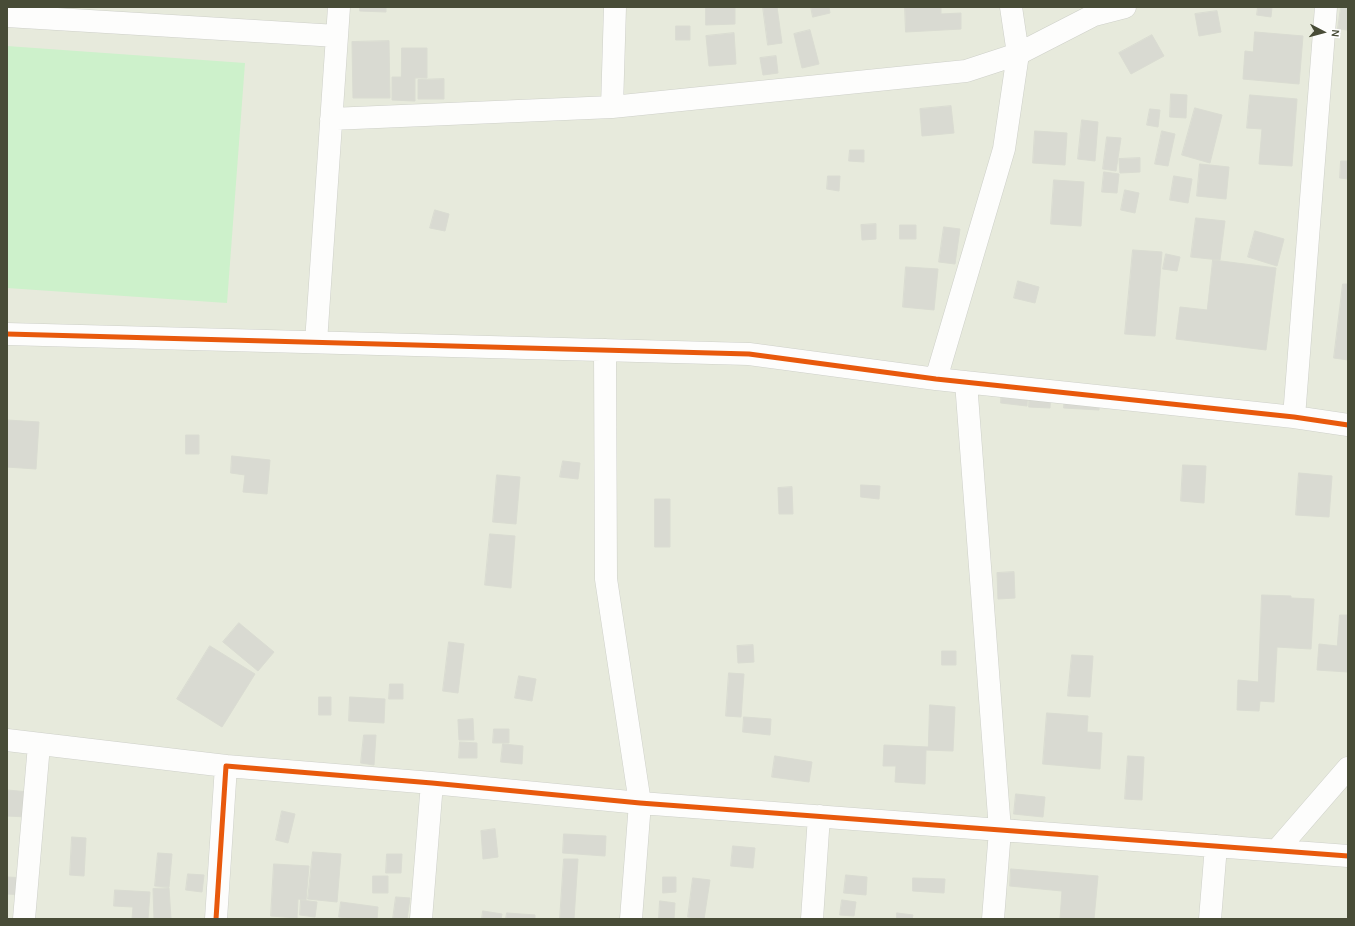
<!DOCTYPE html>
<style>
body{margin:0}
#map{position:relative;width:1355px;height:926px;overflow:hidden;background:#f2f3ed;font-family:Karla,sans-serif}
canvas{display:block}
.frame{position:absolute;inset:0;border:8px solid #484c37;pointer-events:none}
.north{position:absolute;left:1303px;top:12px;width:40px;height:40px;-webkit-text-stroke:3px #fff;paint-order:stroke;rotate:96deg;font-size:11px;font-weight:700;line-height:16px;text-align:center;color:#484c37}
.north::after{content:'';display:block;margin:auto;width:14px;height:18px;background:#484c37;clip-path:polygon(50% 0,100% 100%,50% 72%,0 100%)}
</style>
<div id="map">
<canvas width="1355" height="926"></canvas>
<div class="frame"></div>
<div class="north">N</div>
</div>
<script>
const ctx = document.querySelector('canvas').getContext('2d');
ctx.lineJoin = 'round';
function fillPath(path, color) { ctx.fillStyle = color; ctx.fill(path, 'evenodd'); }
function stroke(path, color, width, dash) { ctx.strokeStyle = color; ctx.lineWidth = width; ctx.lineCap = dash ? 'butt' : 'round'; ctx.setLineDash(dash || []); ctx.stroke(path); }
fillPath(new Path2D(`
 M 7,7 L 1348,7 L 1348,919 L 7,919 Z`), '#e7eadc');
fillPath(new Path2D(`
 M 7,46 L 245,63 L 227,303 L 7,288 Z`), '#cdf1cb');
const building = new Path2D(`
 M 360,7 L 386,7 L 386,12 L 360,11 Z
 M 706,7 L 735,7 L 735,24 L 706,25 Z
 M 763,7 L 777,7 L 782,43 L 768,45 Z
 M 811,7 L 829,7 L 830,13 L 813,17 Z
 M 905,7 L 941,7 L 941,14 L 961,13 L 961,29 L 906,32 Z
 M 1258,7 L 1272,7 L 1271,17 L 1257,15 Z
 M 1341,7 L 1348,7 L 1348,30 L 1338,29 Z
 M 1217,11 L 1221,32 L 1199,36 L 1195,14 Z
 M 676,26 L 690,26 L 690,40 L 676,40 Z
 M 810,30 L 819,64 L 802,68 L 794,34 Z
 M 1255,32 L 1303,36 L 1299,84 L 1243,79 L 1245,51 L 1253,52 Z
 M 734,33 L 736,64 L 709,66 L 706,36 Z
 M 1152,35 L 1164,56 L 1131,74 L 1119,53 Z
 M 389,41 L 390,98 L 353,98 L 352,42 Z
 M 402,48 L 427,48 L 427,78 L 415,78 L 415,101 L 392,100 L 392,77 L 401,77 Z
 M 776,56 L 778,73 L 763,75 L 760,58 Z
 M 444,79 L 444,99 L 418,99 L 418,80 Z
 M 1171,94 L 1187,95 L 1186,118 L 1170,117 Z
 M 1250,95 L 1297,99 L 1292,166 L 1259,164 L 1262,129 L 1247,128 Z
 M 951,106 L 954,133 L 922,136 L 920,109 Z
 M 1195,108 L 1222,115 L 1210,163 L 1182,155 Z
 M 1150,109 L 1160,110 L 1158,127 L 1147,125 Z
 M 1082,120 L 1098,122 L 1095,161 L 1078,159 Z
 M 1035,131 L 1067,133 L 1065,165 L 1033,163 Z
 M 1162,131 L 1175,134 L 1168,166 L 1155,164 Z
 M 1107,137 L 1121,138 L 1116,171 L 1103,169 Z
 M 850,150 L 864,150 L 864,162 L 849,161 Z
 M 1140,158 L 1140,172 L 1120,173 L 1119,159 Z
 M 1341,161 L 1348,161 L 1348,179 L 1340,178 Z
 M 1200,164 L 1229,167 L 1226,199 L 1197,196 Z
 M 1104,172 L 1119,174 L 1117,193 L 1102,192 Z
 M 828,176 L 840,176 L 839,191 L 827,189 Z
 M 1174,176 L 1192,179 L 1188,203 L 1170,200 Z
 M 1054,180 L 1084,182 L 1081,226 L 1051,224 Z
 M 1125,190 L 1139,193 L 1135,213 L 1121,210 Z
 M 435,210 L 449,214 L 445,231 L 430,228 Z
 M 1196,218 L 1225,221 L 1220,260 L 1191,257 Z
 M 876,224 L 876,239 L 862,240 L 861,225 Z
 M 900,225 L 916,225 L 916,239 L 900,239 Z
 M 944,227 L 960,229 L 955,264 L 939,262 Z
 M 1255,231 L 1284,239 L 1277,266 L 1248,257 Z
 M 1133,250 L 1162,252 L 1155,336 L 1125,334 Z
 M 1166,254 L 1180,257 L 1177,271 L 1163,269 Z
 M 1213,260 L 1276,268 L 1266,350 L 1176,339 L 1180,307 L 1207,310 Z
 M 906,267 L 938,269 L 934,310 L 903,307 Z
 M 1018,281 L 1039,287 L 1035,303 L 1014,298 Z
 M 1343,284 L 1348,284 L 1348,360 L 1334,358 Z
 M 1002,384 L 1028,386 L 1027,406 L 1001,403 Z
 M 1030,385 L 1051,386 L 1050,408 L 1029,407 Z
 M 1065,392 L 1100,395 L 1099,410 L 1064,408 Z
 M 7,420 L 39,422 L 36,469 L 7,467 Z
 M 186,435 L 199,435 L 199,454 L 186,454 Z
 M 232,456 L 270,460 L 267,494 L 243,492 L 245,475 L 231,473 Z
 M 563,461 L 580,463 L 578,479 L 560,477 Z
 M 1183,465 L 1206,466 L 1204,503 L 1181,501 Z
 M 1299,473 L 1332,476 L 1329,517 L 1296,515 Z
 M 497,475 L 520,477 L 516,524 L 493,522 Z
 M 861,485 L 880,486 L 879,499 L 861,497 Z
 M 792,487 L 793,514 L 779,514 L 778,488 Z
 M 655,499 L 670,499 L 670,547 L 655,547 Z
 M 490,534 L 515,536 L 511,588 L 485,585 Z
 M 1014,572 L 1015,598 L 998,599 L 997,573 Z
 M 1262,595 L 1291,596 L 1291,598 L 1314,599 L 1311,649 L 1277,647 L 1274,702 L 1260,701 L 1259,711 L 1237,710 L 1238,680 L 1258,682 Z
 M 1340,615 L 1348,615 L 1348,672 L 1317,670 L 1319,644 L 1337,646 Z
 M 239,623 L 274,652 L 258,671 L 223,642 Z
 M 449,642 L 464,644 L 458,693 L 443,691 Z
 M 753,645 L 754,662 L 738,663 L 737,646 Z
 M 210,646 L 255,674 L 222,727 L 177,699 Z
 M 942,651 L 956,651 L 956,665 L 942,665 Z
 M 1072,655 L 1093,656 L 1090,697 L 1068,696 Z
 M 729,673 L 744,674 L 741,717 L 726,716 Z
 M 519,676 L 536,679 L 532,701 L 515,698 Z
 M 390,684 L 403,684 L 403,699 L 389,699 Z
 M 319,697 L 331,697 L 331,715 L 319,715 Z
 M 350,697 L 385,699 L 384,723 L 349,721 Z
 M 930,705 L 955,707 L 953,751 L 926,750 L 925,784 L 895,782 L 896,766 L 883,766 L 884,745 L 928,747 Z
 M 1047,713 L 1088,716 L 1087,732 L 1102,733 L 1100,769 L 1043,764 Z
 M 744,717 L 771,719 L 770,735 L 743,732 Z
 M 473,719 L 474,740 L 459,740 L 458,720 Z
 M 494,729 L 509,729 L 509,743 L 493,743 Z
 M 364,735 L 376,735 L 374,765 L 361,763 Z
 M 460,742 L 477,743 L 477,758 L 459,758 Z
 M 503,744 L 523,746 L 522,764 L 501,762 Z
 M 775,756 L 812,762 L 809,782 L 772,777 Z
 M 1128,756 L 1144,757 L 1142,800 L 1125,799 Z
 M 7,790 L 29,792 L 27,817 L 7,816 Z
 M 1016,794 L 1045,797 L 1043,817 L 1014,814 Z
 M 282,811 L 295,814 L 288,843 L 276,840 Z
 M 495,829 L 498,857 L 483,859 L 481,831 Z
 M 564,834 L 606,836 L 605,856 L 563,853 Z
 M 72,837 L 86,838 L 84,876 L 70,875 Z
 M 733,846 L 755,848 L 753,868 L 731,866 Z
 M 313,852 L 341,854 L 337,902 L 308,899 Z
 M 158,853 L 172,854 L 169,887 L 155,886 Z
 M 387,854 L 402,854 L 401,873 L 386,873 Z
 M 564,859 L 578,859 L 574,919 L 560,919 Z
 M 274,864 L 309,866 L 306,900 L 298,899 L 297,918 L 271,916 Z
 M 1011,869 L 1098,876 L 1094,919 L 1060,919 L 1062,891 L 1010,886 Z
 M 188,874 L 204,875 L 202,892 L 186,890 Z
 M 846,875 L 867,877 L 866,895 L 844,893 Z
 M 373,876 L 388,876 L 388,893 L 373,893 Z
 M 7,877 L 27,878 L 26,895 L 7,894 Z
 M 663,877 L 676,877 L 676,892 L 663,893 Z
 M 693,878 L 710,880 L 704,919 L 688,917 Z
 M 913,878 L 945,879 L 944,893 L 913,891 Z
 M 169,888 L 171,919 L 154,919 L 153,889 Z
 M 115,890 L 150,892 L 148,919 L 132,919 L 133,907 L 114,906 Z
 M 396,897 L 410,898 L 407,919 L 393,919 Z
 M 301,900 L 317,902 L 315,917 L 300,915 Z
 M 842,900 L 856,902 L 854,916 L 840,915 Z
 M 660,901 L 675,903 L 674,919 L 659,919 Z
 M 341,902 L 378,907 L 377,919 L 354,919 L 339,917 Z
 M 483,911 L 502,914 L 501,919 L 482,919 Z
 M 507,913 L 535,915 L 535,919 L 506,919 Z
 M 897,913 L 913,915 L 912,919 L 897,919 Z`);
fillPath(building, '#d9dad2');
stroke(building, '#dadcd2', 1);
const street = new Path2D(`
 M 7,16 L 337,36
 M 612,107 L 615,7
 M 331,119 L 612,107 L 966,71 L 1018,54 L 1094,15 L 1125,7
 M 7,334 L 749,354 L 936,379 L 1294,417 L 1348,425
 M 316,342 L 339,7
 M 605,350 L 606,579 L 640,803 L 631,919
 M 936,379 L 1004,149 L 1018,54 L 1011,7
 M 966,382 L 1000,830 L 993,919
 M 1294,417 L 1326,7
 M 7,740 L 226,766
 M 1277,850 L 1348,768
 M 24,919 L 39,745
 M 216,919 L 226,766 L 432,783 L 640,803 L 1348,856
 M 421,919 L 432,783
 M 812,919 L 819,816
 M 1210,919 L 1216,846`);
stroke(street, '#ced0c9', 23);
stroke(street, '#fdfdfc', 22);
stroke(new Path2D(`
 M 7,334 L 749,354 L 936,379 L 1294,417 L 1348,425
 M 216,919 L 226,766 L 432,783 L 640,803 L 1348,856`), '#e8590c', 5);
</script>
